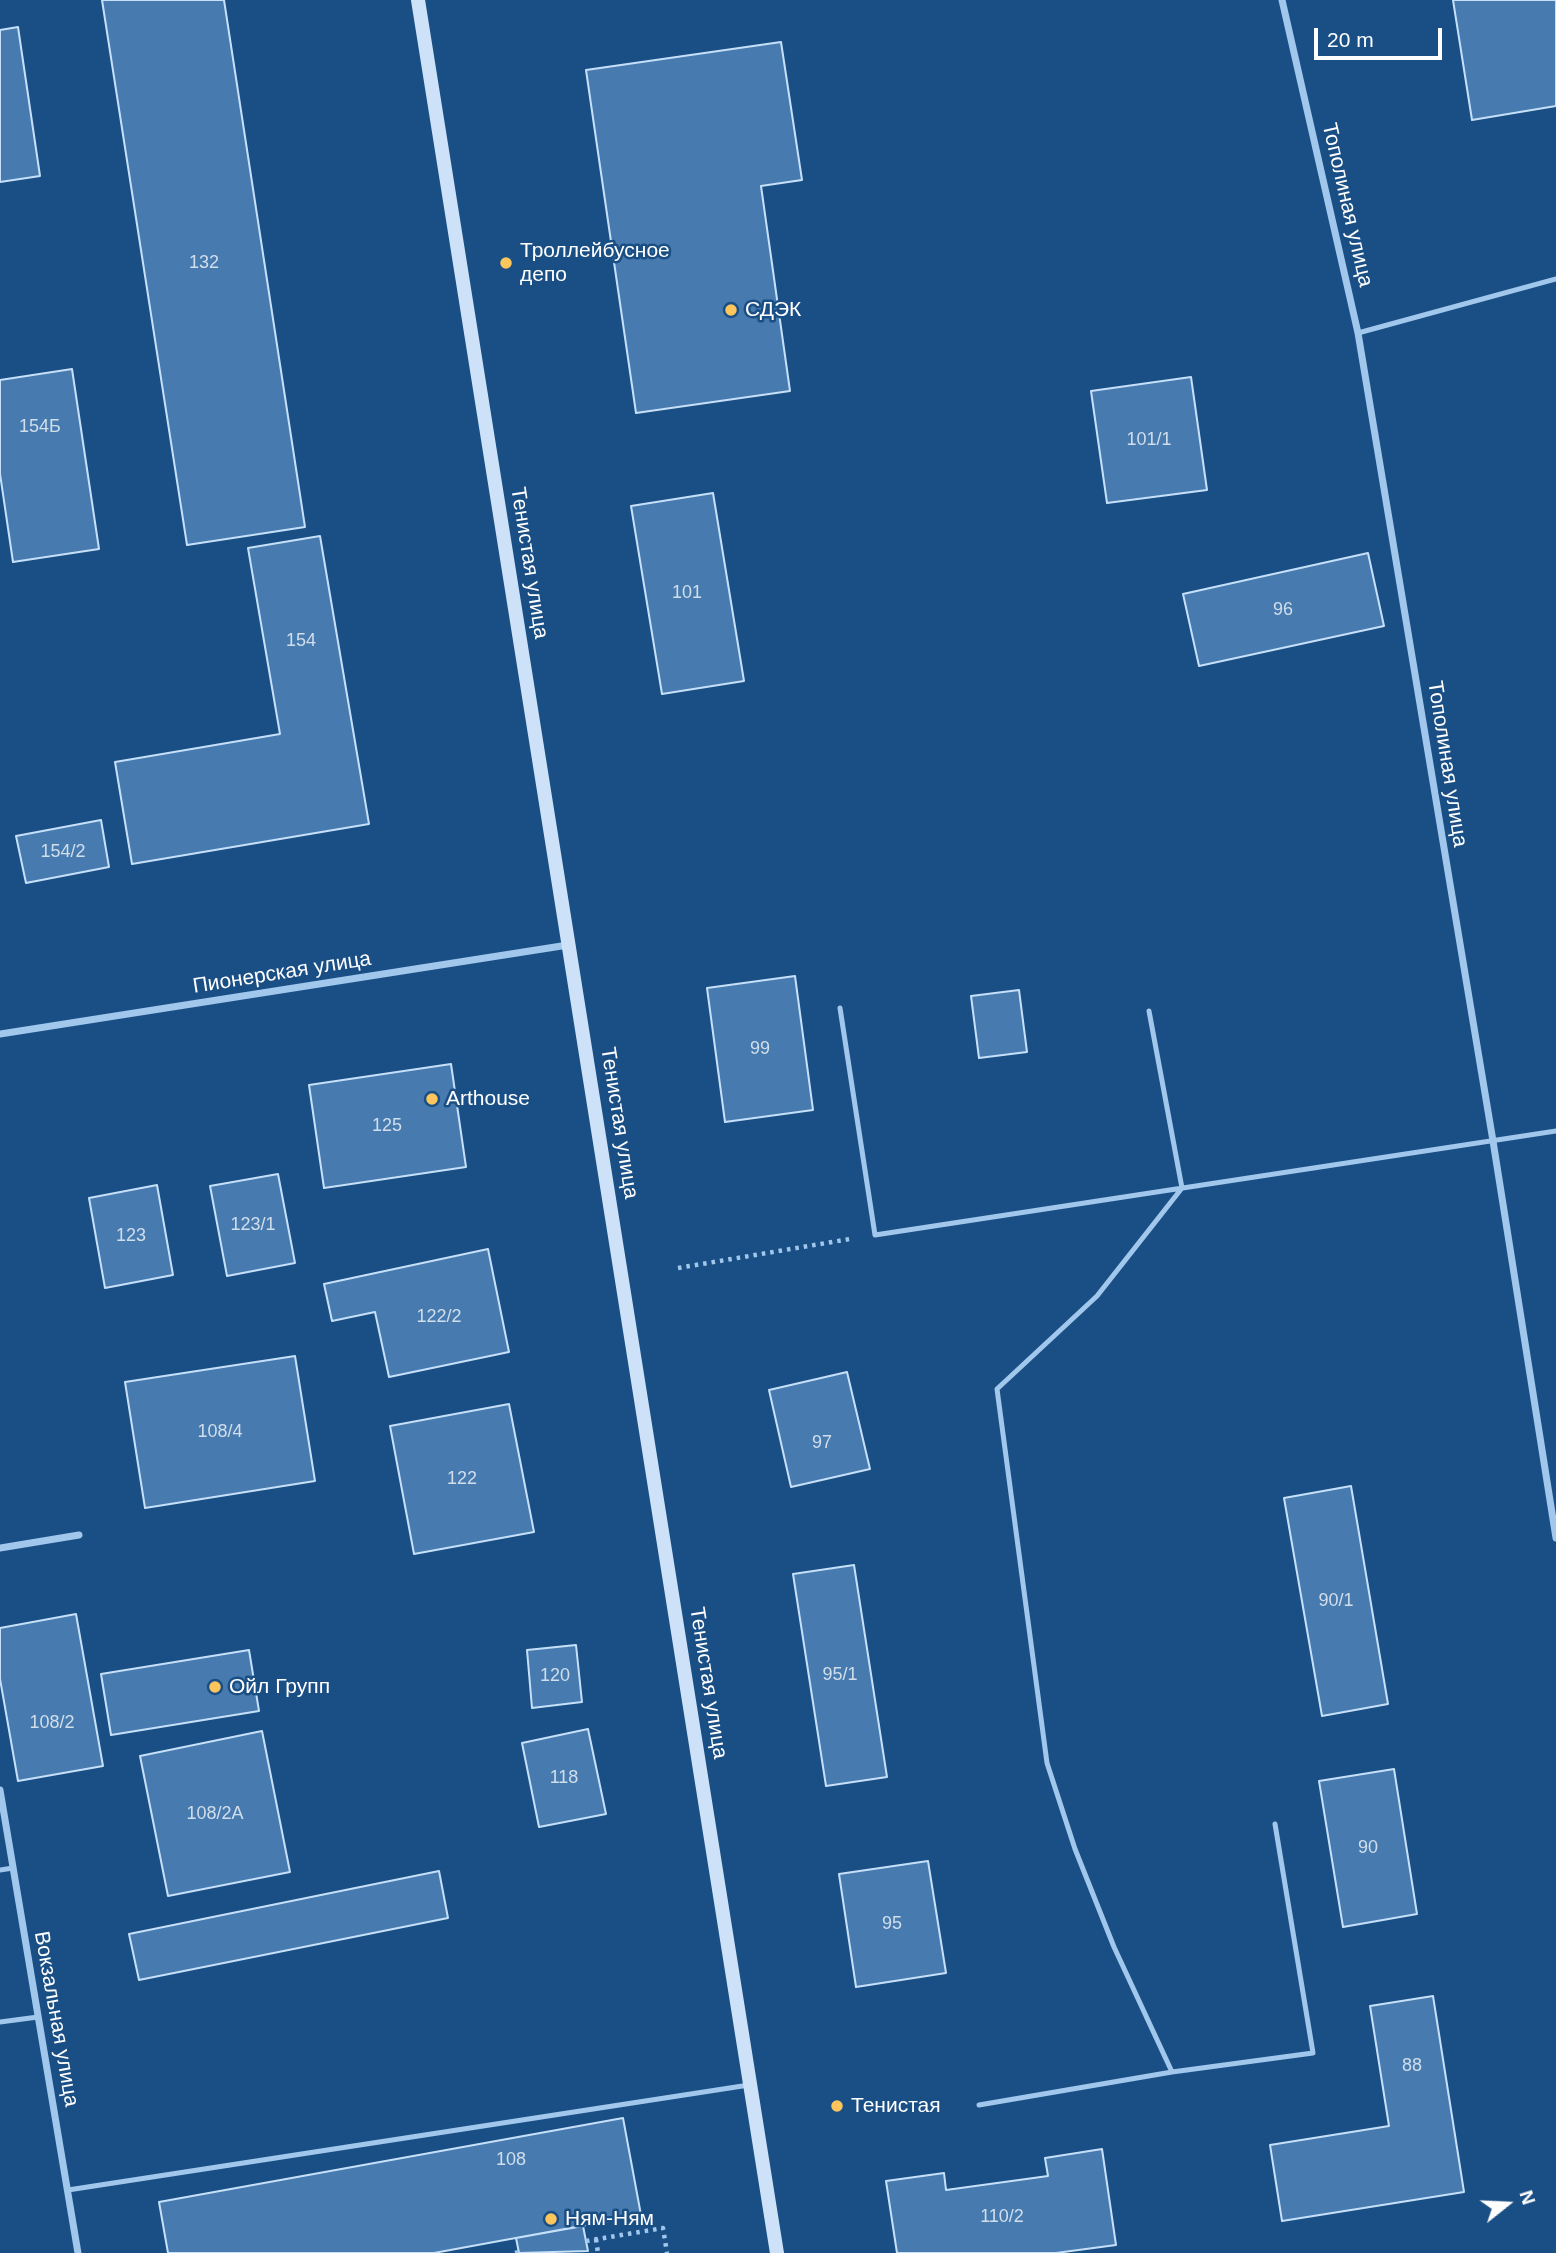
<!DOCTYPE html>
<meta charset="utf-8">
<style>
body{margin:0}
#map{position:relative;width:1556px;height:2253px;overflow:hidden;background:#1a4f85;font-family:Arial,sans-serif}
canvas{display:block}
.north{position:absolute;left:1472px;top:2169px;width:70px;height:70px;-webkit-text-stroke:5px #1a4f85;paint-order:stroke;rotate:72deg;font-size:19px;font-weight:700;line-height:28px;text-align:center;color:#fff}
.north::after{content:'';display:block;margin:auto;width:24px;height:32px;background:#fff;clip-path:polygon(50% 0,100% 100%,50% 72%,0 100%)}
.scale{position:absolute;left:1314px;top:28px;width:128px;height:32px;box-sizing:border-box;border:4px solid #fff;border-top:0;padding-left:9px;font-size:21px;line-height:24px;white-space:nowrap;color:#fff;-webkit-text-stroke:5px #1a4f85;paint-order:stroke}
</style>
<div id="map">
<canvas width="1556" height="2253"></canvas>
<div class="north">N</div>
<div class="scale">20 m</div>
</div>
<script>
const ctx = document.querySelector('canvas').getContext('2d');
ctx.lineJoin = 'round';
function fillPath(path, color) { ctx.fillStyle = color; ctx.fill(path, 'evenodd'); }
function stroke(path, color, width, dash) { ctx.strokeStyle = color; ctx.lineWidth = width; ctx.lineCap = dash ? 'butt' : 'round'; ctx.setLineDash(dash || []); ctx.stroke(path); }
function write(font, color, halo, rows, align = 'center') {
  ctx.font = font + ' Arial,sans-serif'; ctx.lineWidth = 5; ctx.setLineDash([]); ctx.textBaseline = 'middle'; ctx.strokeStyle = halo; ctx.fillStyle = color; for (const [text, x, y, turn = 0] of rows) {
    ctx.save(); ctx.translate(x, y); ctx.rotate((+turn || 0) * Math.PI / 180); ctx.textAlign = isNaN(turn) ? turn : align; if (halo) ctx.strokeText(text, 0, 0); ctx.fillText(text, 0, 0); ctx.restore();
  }
}
const building = new Path2D(`
 M 102,0 L 224,0 L 305,527 L 187,545 Z
 M 1453,0 L 1556,0 L 1556,106 L 1472,120 Z
 M 18,27 L 40,176 L 0,182 L 0,30 Z
 M 781,42 L 802,180 L 761,186 L 790,391 L 636,413 L 586,70 Z
 M 72,369 L 99,549 L 13,562 L 0,474 L 0,380 Z
 M 1191,377 L 1207,490 L 1107,503 L 1091,391 Z
 M 713,493 L 744,681 L 662,694 L 631,506 Z
 M 320,536 L 369,824 L 132,864 L 115,762 L 280,734 L 248,548 Z
 M 1368,553 L 1384,626 L 1199,666 L 1183,594 Z
 M 101,820 L 109,867 L 26,883 L 16,836 Z
 M 795,976 L 813,1110 L 725,1122 L 707,988 Z
 M 1019,990 L 1027,1052 L 979,1058 L 971,996 Z
 M 451,1064 L 466,1167 L 324,1188 L 309,1085 Z
 M 278,1174 L 295,1263 L 227,1276 L 210,1186 Z
 M 157,1185 L 173,1275 L 105,1288 L 89,1198 Z
 M 488,1249 L 509,1352 L 389,1377 L 375,1312 L 332,1321 L 324,1284 Z
 M 295,1356 L 315,1481 L 145,1508 L 125,1382 Z
 M 847,1372 L 870,1469 L 791,1487 L 769,1390 Z
 M 509,1404 L 534,1532 L 414,1554 L 390,1426 Z
 M 1351,1486 L 1388,1704 L 1322,1716 L 1284,1498 Z
 M 854,1565 L 887,1777 L 826,1786 L 793,1574 Z
 M 76,1614 L 103,1766 L 18,1781 L 0,1679 L 0,1628 Z
 M 576,1645 L 582,1702 L 532,1708 L 527,1650 Z
 M 249,1650 L 259,1711 L 111,1735 L 101,1674 Z
 M 588,1729 L 606,1814 L 539,1827 L 522,1743 Z
 M 262,1731 L 290,1872 L 168,1896 L 140,1756 Z
 M 1394,1769 L 1417,1914 L 1343,1927 L 1319,1781 Z
 M 928,1861 L 946,1973 L 856,1987 L 839,1874 Z
 M 439,1871 L 448,1918 L 139,1980 L 129,1934 Z
 M 1433,1996 L 1464,2192 L 1282,2221 L 1270,2145 L 1389,2126 L 1370,2006 Z
 M 623,2118 L 641,2215 L 434,2253 L 168,2253 L 159,2202 Z
 M 1102,2149 L 1116,2245 L 1056,2253 L 897,2253 L 886,2181 L 944,2173 L 946,2190 L 1048,2176 L 1045,2158 Z
 M 583,2226 L 588,2251 L 519,2253 L 516,2238 Z`);
fillPath(building, '#477bb0');
stroke(building, '#c6e0f9', 2);
stroke(new Path2D(`
 M 678,1268 L 850,1239
 M 596,2239 L 598,2253
 M 586,2241 L 663,2228 L 667,2253
 M 515,2253 L 519,2252`), '#a1c7ec', 4.5, [3.5, 5]);
stroke(new Path2D(`
 M 1358,333 L 1556,279
 M 840,1008 L 875,1235 L 1556,1131
 M 1149,1011 L 1182,1188 L 1097,1296 L 997,1389 L 1047,1763 L 1075,1849 L 1114,1947 L 1172,2072
 M 0,1870 L 13,1868
 M 0,2022 L 38,2017
 M 979,2105 L 1172,2072 L 1313,2053 L 1275,1824
 M 68,2190 L 749,2085`), '#a1c7ec', 5);
stroke(new Path2D(`
 M 1282,0 L 1358,333 L 1493,1141 L 1556,1538
 M 0,1034 L 568,945
 M 0,1548 L 79,1535
 M 0,1790 L 78,2253`), '#a1c7ec', 7);
stroke(new Path2D(`
 M 418,0 L 777,2253`), '#cde2f8', 14);
for (const [x, y, r, color] of [
 [506,263,7,"#fdc65d"],
 [731,310,7,"#fdc65d"],
 [432,1099,7,"#fdc65d"],
 [215,1687,7,"#fdc65d"],
 [837,2106,7,"#fdc65d"],
 [551,2219,7,"#fdc65d"]
]) { const dot = new Path2D(); dot.arc(x, y, r, 0, 2 * Math.PI); ctx.fillStyle = color; ctx.fill(dot); stroke(dot, '#1a4f85', 2.5); }
write('18px', '#d1deeb', null, [
 ["132",204,263],
 ["154Б",40,427],
 ["101/1",1149,440],
 ["101",687,593],
 ["96",1283,610],
 ["154",301,641],
 ["154/2",63,852],
 ["99",760,1049],
 ["125",387,1126],
 ["123/1",253,1225],
 ["123",131,1236],
 ["122/2",439,1317],
 ["108/4",220,1432],
 ["97",822,1443],
 ["122",462,1479],
 ["90/1",1336,1601],
 ["95/1",840,1675],
 ["120",555,1676],
 ["108/2",52,1723],
 ["118",564,1778],
 ["108/2А",215,1814],
 ["90",1368,1848],
 ["95",892,1924],
 ["88",1412,2066],
 ["108",511,2160],
 ["110/2",1002,2217]
]);
write('21px', '#fff', '#1a4f85', [
 ["Тополиная улица",1347,205,77],
 ["Тенистая улица",529,563,81],
 ["Тополиная улица",1447,764,81],
 ["Пионерская улица",282,973,-9],
 ["Тенистая улица",619,1123,81],
 ["Тенистая улица",708,1683,81],
 ["Вокзальная улица",56,2019,80]
]);
write('21px', '#fff', '#1a4f85', [
 ["Троллейбусное",520,251],
 ["депо",520,275],
 ["СДЭК",745,310],
 ["Arthouse",446,1099],
 ["Ойл Групп",229,1687],
 ["Тенистая",851,2106],
 ["Ням-Ням",565,2219]
], 'left');
</script>
